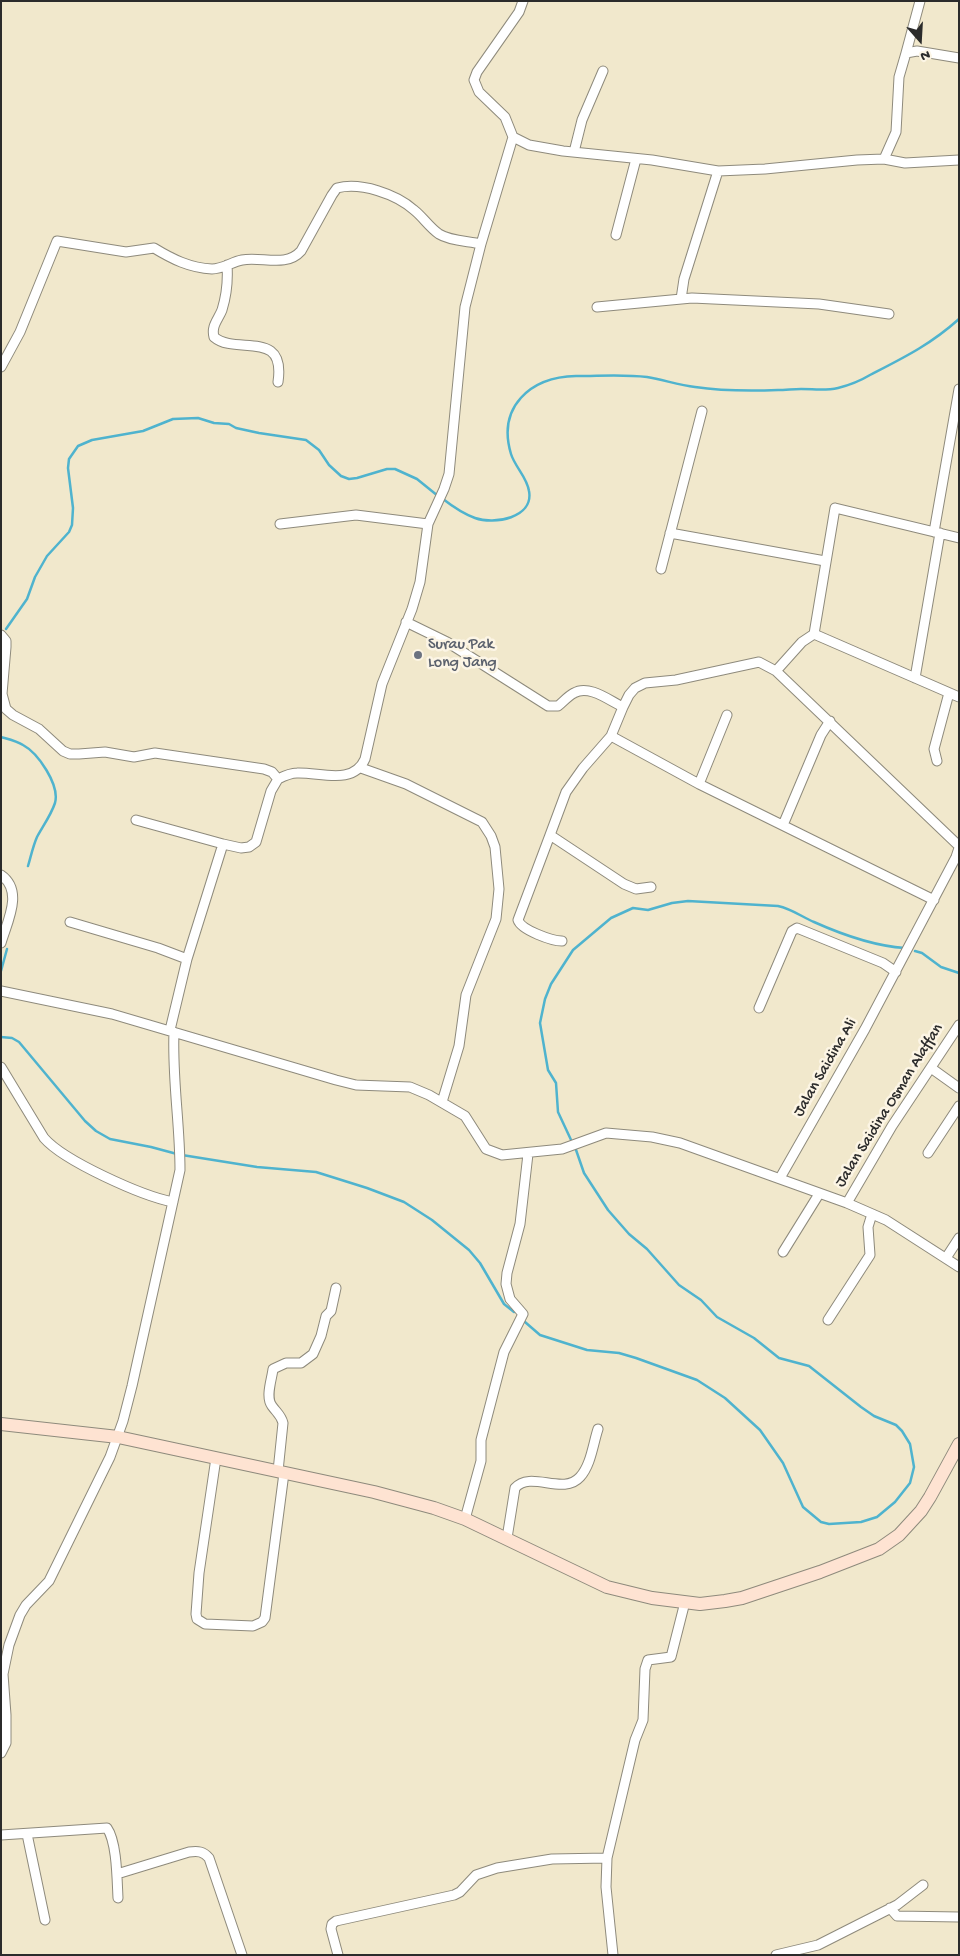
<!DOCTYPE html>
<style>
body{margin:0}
#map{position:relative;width:960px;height:1956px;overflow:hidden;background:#f1e8cc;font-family:"Gochi Hand",sans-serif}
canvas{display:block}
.frame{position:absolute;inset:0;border:2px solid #2b2b2b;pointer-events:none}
.north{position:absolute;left:895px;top:15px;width:50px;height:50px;-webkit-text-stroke:4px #fcf5e5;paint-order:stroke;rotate:161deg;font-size:14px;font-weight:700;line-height:20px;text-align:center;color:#2b2b2b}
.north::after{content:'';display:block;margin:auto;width:18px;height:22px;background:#2b2b2b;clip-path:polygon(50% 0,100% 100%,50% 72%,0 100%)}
</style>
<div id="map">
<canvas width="960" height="1956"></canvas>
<div class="frame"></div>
<div class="north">N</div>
</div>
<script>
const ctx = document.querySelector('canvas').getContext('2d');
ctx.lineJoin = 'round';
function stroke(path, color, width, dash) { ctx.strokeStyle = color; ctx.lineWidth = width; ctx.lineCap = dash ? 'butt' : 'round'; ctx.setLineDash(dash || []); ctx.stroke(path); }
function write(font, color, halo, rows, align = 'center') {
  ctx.font = font + ' "Gochi Hand",sans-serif'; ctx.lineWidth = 5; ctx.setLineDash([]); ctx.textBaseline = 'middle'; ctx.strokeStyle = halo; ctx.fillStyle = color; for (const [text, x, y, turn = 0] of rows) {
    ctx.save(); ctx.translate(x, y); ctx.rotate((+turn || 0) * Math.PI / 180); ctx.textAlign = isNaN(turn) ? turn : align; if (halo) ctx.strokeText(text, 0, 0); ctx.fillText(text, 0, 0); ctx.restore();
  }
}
stroke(new Path2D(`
 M 443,499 C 452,506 464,514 475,518 C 494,525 534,518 529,491 C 527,477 515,467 511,454 C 497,407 530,377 576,376 C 600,376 624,374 647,377 C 664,380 679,385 695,387 C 722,391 752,391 778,390 C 786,390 793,389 801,389 C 814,389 825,391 838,388 C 850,385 860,381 870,375 C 903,358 930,345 959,319
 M 6,629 L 27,599 L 35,577 L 47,556 L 69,532 L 72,525 L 73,508 L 68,468 L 69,459 L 78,446 L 92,440 L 143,431 L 173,419 L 198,418 L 214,423 L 229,424 L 236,428 L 259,433 L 306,440 L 319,450 L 329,465 L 341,476 L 349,479 L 357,478 L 387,469 L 395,469 L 417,479 L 438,496
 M 1,737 C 8,739 17,741 23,745 C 38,753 60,785 55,803 C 51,815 43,826 37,837 C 33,846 31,856 28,866
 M 915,951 L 922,953 L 941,967 L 959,973
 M 1,971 L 7,949
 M 1,1037 L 12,1038 L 19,1042 L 85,1121 L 96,1131 L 110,1139 L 151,1147 L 177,1154
 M 572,1142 L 558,1112 L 556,1083 L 548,1070 L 540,1023 L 545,999 L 551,984 L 573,950 L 611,918 L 633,908 L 648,910 L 672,903 L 688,901 L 778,906 C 792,909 802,917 814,922 C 843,935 873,946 905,948
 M 182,1155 L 257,1167 L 316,1172 L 367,1188 L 404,1202 L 432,1220 L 469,1250 L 480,1263 L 504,1304 L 514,1312
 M 525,1322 L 540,1335 L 587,1350 L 619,1353 L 636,1358 L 697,1380 L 725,1398 L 760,1430 L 783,1463 L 803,1507 L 821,1522 L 829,1524 L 861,1522 L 877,1517 L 895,1502 L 910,1483 L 914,1467 L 910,1444 L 902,1431 L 896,1425 L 874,1416 L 861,1407 L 809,1366 L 779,1358 L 754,1338 L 717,1317 L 701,1300 L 679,1285 L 647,1249 L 629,1234 L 608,1210 L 584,1173 L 575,1147`), '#4fb3ce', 2.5);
const street = new Path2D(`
 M 906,53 L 920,1
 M 513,137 L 529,145 L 563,151 L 652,160 L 718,171 L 765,169 L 857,160 L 884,159 L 896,132 L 899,77 L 906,53 L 917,51 L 959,58
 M 574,152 L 582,120 L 603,71
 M 884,159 L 905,163 L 959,160
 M 616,235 L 636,159
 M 227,265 C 228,279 226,297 222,310 C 218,320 211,326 214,337 C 236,356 286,328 278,382
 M 681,299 L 684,279 L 718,171
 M 597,307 L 692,298 L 819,304 L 889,314
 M 1,367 L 20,332 L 57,241 L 126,252 L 154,248 C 172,259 190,268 212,269 C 222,269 232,262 242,260 C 261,256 286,268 301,251 L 332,195 L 337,188 C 361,182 396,194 414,210 C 423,217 429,227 439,234 C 450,241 468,241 481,244
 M 280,524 L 356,515 L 428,524
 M 934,532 L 959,389
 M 670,533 L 825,561
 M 661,569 L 702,411
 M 406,622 L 447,642 L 548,706 L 558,706 C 563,702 568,696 574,693 C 589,684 610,701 623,707 L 611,736 L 583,768 L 566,792 L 550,835 L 624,884 L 636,889 L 651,887
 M 814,634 L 835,508 L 959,538
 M 1,635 L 6,641 L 6,647 L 2,694 L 6,709 L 13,715 L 39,729 L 63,751 L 70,754 L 79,754 L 105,752 L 134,757 L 155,753 L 264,769 L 272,772 L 278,779
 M 776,671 L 802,642 L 814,634 L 959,697
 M 915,678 L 940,533
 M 623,707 L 629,695 L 635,688 L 645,683 L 676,680 L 759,662 L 776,671 L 959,846
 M 611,736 L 699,784 L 934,900
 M 937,761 L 934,749 L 949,693
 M 361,768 L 406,784 L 482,822 L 491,836 L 495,847 L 499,889 L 496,919 L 466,995 L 459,1046 L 442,1102
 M 699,784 L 727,715
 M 136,820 L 223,844
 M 783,825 L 821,735 L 830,721
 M 550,835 L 518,920 C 521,930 552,941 562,941
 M 1,875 C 24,891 7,922 1,943
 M 70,922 L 158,948 L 187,959
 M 1,991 L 112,1014 L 336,1080 L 356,1085 L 410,1087 L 429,1095 L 465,1116 L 486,1149 L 502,1155 L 562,1149 L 606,1133 L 652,1137 L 680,1143 L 847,1203 L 886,1220 L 959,1267
 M 759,1008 L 792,931 L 797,928 L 883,963 L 896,972
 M 170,1030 L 187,959 L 223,844 L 241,848 L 249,847 L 256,842 L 271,791 L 278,779 C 284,776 290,773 297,773 C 320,772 353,786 365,759 L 382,684 L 412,609 L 420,582 L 428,524 L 444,489 L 449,474 L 465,307 L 481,244 L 513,137 L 505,117 L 479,92 L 474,80 L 477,72 L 519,12 L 523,1
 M 1,1067 L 44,1138 C 64,1161 142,1196 173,1202
 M 931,1068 L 959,1088
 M 928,1153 L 959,1106
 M 780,1178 L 865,1029 L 956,857 L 959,848
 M 847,1203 L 892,1126 L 959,1025
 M 783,1252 L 819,1194
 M 946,1258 L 959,1238
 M 828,1320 L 870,1255 L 868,1227 L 872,1214
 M 216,1458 L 199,1573 L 196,1614 L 197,1619 L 205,1624 L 253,1626 L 262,1622 L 265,1618 L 284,1473
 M 278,1471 L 283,1423 C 281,1415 277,1413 272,1406 C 265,1397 272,1379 273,1369 L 286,1363 L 301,1363 L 313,1354 L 321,1336 L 326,1316 L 331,1311 L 336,1288
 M 465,1519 L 481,1461 L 481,1440 L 504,1352 L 523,1314 L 510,1299 L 506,1284 L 507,1273 L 520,1224 L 528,1154
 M 507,1538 L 515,1488 C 531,1470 563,1496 580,1477 C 591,1465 593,1444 598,1429
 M 1,1753 L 6,1743 L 6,1715 L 3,1674 L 9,1645 L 20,1615 L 26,1605 L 49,1581 L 110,1457 L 123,1421 L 132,1386 L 180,1170 C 180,1124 172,1078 174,1032
 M 27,1834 L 45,1920
 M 1,1835 L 107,1828 C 117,1842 117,1880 118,1898
 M 117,1874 L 189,1852 C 198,1851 203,1851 209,1858 L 242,1955
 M 890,1908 L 897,1916 L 959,1917
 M 338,1955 L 331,1929 L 332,1924 L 336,1921 L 454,1895 L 460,1892 L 476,1875 L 497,1868 L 552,1859 L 607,1858
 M 613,1955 L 606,1887 L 607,1858 L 635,1740 L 643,1720 L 645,1669 L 648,1660 L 671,1657 L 685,1602
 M 776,1955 L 818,1945 L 897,1905 L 923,1885`);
const secondary = new Path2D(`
 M 1,1424 L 118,1437 L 374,1492 L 434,1508 L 465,1519 L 607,1587 L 652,1598 L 700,1604 L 725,1601 L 742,1598 L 820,1572 L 879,1549 L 899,1535 L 921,1511 L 930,1497 L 959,1444`);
stroke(street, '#8e8a7c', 11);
stroke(secondary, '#8e8a7c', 14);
stroke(street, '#fff', 9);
stroke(secondary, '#fee3d2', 12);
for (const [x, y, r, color] of [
 [418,655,5,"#6b7280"]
]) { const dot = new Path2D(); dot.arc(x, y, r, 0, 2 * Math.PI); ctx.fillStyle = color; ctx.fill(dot); stroke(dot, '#fcf5e5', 2); }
write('16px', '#5b616d', '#fcf5e5', [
 ["Surau Pak",428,646],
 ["Long Jang",428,664]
], 'left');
write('16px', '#2b2b2b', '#fcf5e5', [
 ["Jalan Saidina Ali",826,1068,-60],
 ["Jalan Saidina Osman Alaffan",890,1106,-58]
]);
</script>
